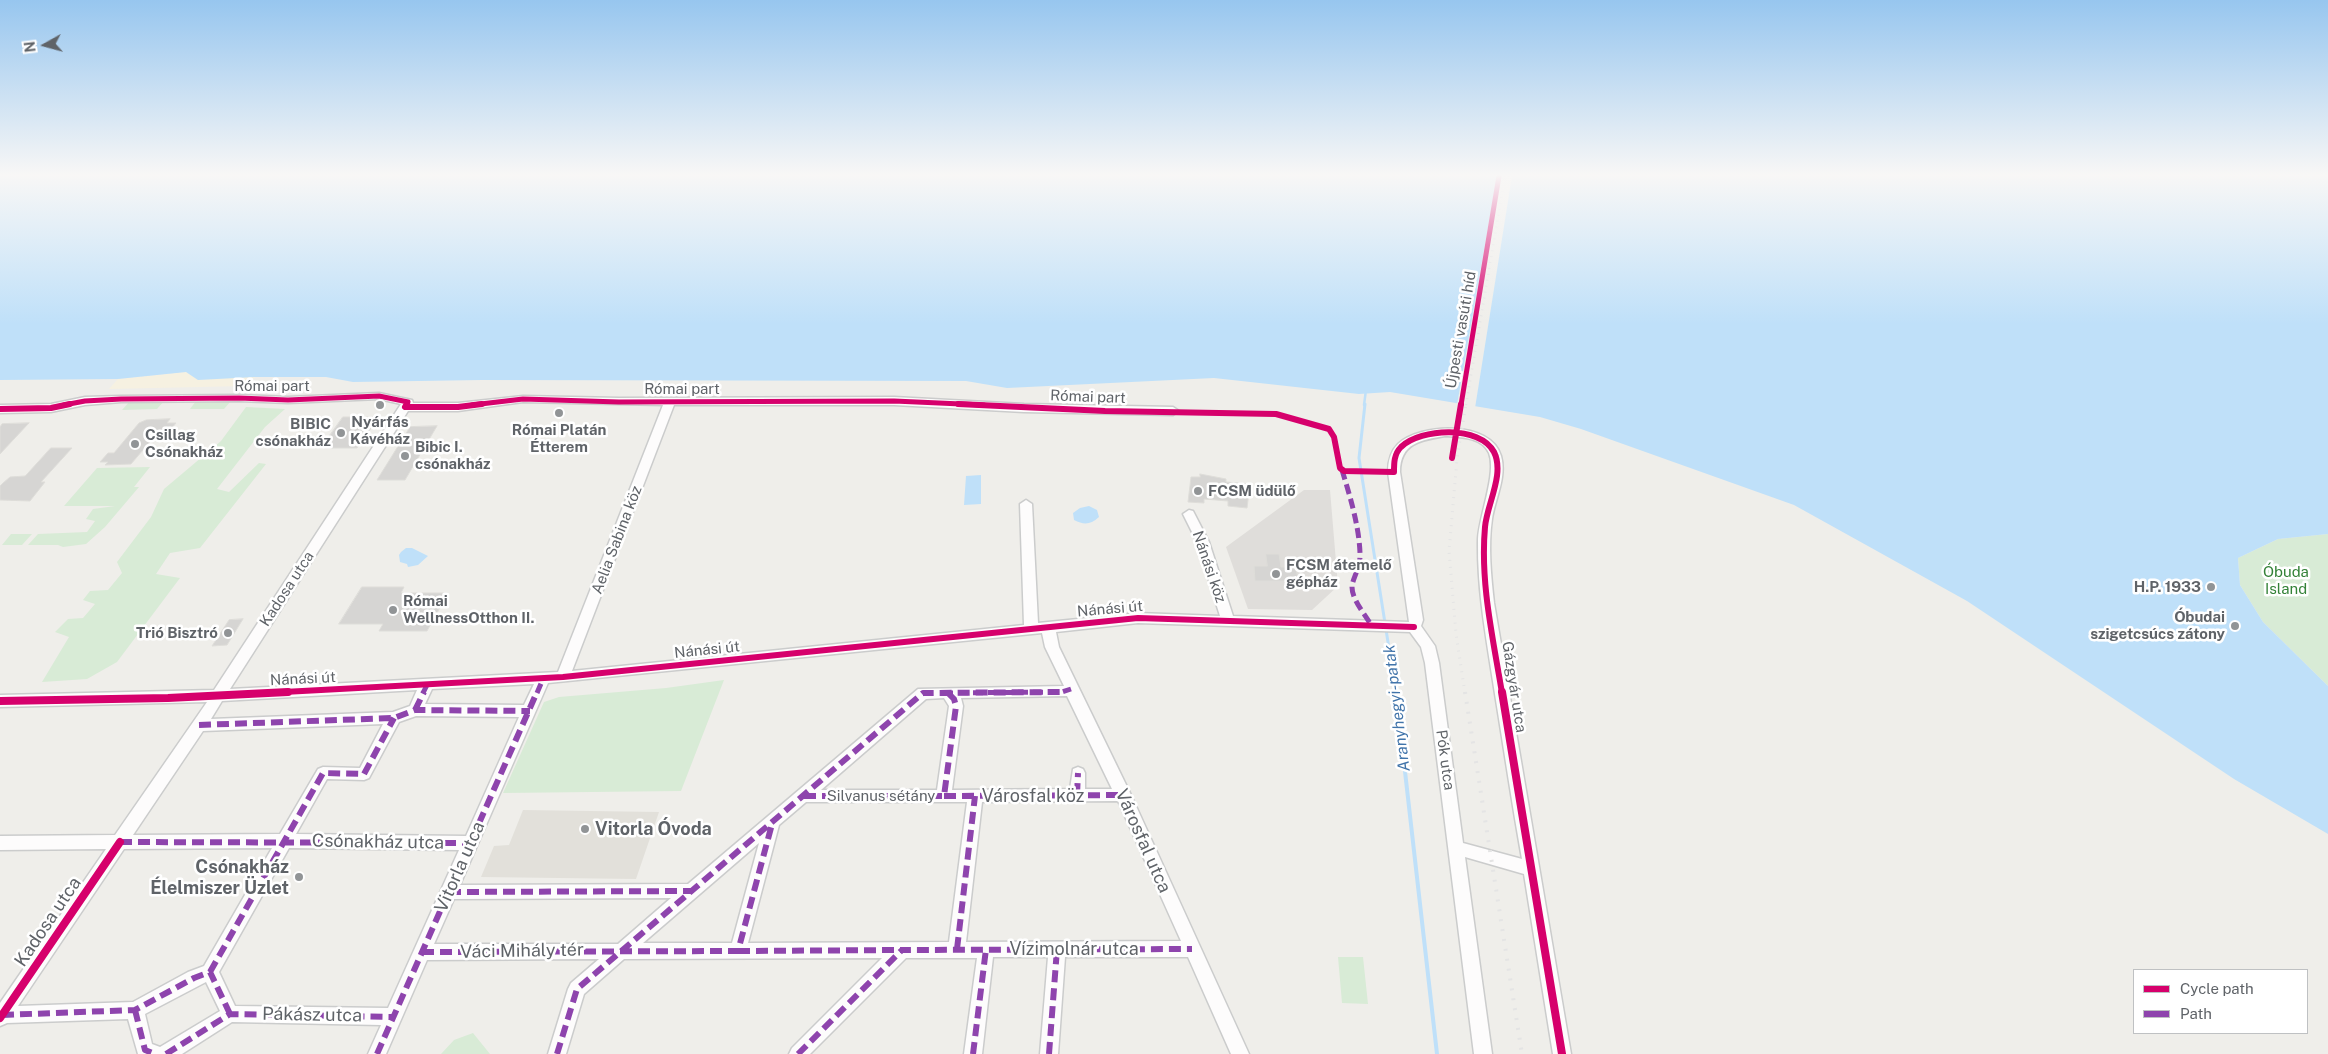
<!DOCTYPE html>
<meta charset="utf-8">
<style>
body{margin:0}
#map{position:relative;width:2328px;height:1054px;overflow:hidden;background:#efeeea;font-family:"Public Sans",sans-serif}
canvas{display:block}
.legend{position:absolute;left:2133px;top:969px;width:175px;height:65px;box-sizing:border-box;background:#fff;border:1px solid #bfc1c3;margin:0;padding:6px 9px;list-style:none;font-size:15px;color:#5f6368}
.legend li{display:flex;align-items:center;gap:10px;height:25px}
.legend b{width:25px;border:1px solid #bfc1c3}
.north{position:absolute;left:20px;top:20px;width:50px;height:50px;-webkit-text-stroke:4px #fff;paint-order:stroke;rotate:263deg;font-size:14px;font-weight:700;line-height:20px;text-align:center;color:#5f6368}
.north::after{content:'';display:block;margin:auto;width:18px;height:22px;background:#5f6368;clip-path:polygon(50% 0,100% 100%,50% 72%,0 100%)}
</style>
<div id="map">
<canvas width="2328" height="1054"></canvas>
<ul class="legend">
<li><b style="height:6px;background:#d6006c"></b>Cycle path</li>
<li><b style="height:6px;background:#8e44ad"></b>Path</li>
</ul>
<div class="north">N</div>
</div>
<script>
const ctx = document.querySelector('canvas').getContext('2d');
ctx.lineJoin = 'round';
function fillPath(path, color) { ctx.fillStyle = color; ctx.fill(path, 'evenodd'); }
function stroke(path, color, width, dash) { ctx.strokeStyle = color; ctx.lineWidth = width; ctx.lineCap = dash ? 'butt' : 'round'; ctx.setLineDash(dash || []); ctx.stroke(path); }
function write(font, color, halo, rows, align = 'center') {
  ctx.font = font + ' "Public Sans",sans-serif'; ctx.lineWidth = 5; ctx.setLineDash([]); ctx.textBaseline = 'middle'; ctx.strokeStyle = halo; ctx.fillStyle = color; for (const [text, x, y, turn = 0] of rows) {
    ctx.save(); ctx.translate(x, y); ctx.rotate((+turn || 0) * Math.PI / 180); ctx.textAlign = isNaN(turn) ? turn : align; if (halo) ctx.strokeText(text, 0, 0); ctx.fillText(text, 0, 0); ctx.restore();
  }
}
fillPath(new Path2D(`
 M 1304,490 L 1330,490 L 1338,586 L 1312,610 L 1248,609 L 1226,547 Z`), '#dfddda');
fillPath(new Path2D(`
 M 523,810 L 659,812 L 636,879 L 481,877 L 494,846 L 509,845 Z`), '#e2e0da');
fillPath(new Path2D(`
 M 130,401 L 164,401 L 157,409 L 122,410 Z
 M 196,401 L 231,401 L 224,409 L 190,409 Z
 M 246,407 L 285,409 L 265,427 L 217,489 L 229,492 L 259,463 L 266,464 L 200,548 L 170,553 L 156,574 L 180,578 L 117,662 L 87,679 L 42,682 L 69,637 L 55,632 L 68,619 L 83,618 L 95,604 L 83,600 L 90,591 L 108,590 L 122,573 L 117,562 L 151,517 L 164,489 L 221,441 Z
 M 150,467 L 134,487 L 139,487 L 105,527 L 86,544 L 63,547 L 58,545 L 28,545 L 38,534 L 87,532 L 95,521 L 86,519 L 93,509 L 115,506 L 64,506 L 97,468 Z
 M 11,534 L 32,534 L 22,545 L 2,545 Z
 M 2328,534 L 2328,686 L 2263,622 L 2240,585 L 2238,558 L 2278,539 Z
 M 724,680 L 681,791 L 503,793 L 544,702 L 559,697 L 666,688 Z
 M 1338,957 L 1363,957 L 1368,1004 L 1342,1003 Z
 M 473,1033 L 490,1054 L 441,1054 L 454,1040 Z`), '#d8ebd6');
fillPath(new Path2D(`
 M 186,372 L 255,377 L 246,386 L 109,389 L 118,379 Z`), '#f6f1e1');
fillPath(new Path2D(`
 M 0,176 L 2328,176 L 2328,534 L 2278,539 L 2238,558 L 2240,585 L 2263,622 L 2328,686 L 2328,834 L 2234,779 L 1967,601 L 1794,505 L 1581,429 L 1540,417 L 1390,392 L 1359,394 L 1214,378 L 1007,388 L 966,381 L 482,380 L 353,382 L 326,377 L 255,377 L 198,380 L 186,372 L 118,379 L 0,380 Z
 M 981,475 L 981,504 L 964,505 L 966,476 Z
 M 1089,506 L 1097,510 L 1099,517 C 1090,525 1084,525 1074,520 L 1073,513 L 1080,508 Z
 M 406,548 L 412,548 L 428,556 L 418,565 L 408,567 L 407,564 L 400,562 L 399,555 L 401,552 Z`), '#bfe0f9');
fillPath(new Path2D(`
 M 1497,176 L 1512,176 L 1475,408 L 1457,405 Z`), '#efeeea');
stroke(new Path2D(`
 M 1364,405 L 1366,390`), '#bfe0f9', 2.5);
stroke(new Path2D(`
 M 1365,404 L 1359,458 L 1396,693`), '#bfe0f9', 3);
stroke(new Path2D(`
 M 1396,692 L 1437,1054`), '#bfe0f9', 4);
const building = new Path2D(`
 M 343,417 L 379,417 L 357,448 L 321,448 Z
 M 170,419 L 167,423 L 176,423 L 166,435 L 155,436 L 131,464 L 105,465 L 108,462 L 100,462 L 108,453 L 114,453 L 139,423 L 146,420 Z
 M 29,423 L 0,454 L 0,427 L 2,424 Z
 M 437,426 L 405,480 L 377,480 L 410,427 Z
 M 51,448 L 72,448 L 41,482 L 45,482 L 30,501 L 0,500 L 0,486 L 3,483 L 10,477 L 25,476 Z
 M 1200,474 L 1226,479 L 1226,482 L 1250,484 L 1247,508 L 1228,506 L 1228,501 L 1204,499 L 1204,503 L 1188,502 L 1191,477 L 1200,477 Z
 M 1266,554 L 1279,554 L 1281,567 L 1296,567 L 1298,581 L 1255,581 L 1254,566 L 1267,566 Z
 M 362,587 L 404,587 L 401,593 L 448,593 L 427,631 L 379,631 L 383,624 L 339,624 Z
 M 243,619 L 227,645 L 212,646 L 229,620 Z`);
fillPath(building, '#d6d5d3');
stroke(building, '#deddd9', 1);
const minor = new Path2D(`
 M 379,393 L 412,400 L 413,403 L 458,403 L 523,396 L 619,398 L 894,397 L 1024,404 L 1173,407 L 1179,411 L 1173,415 L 1024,412 L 894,405 L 674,405 L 572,671 L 1024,625 L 1020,504 L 1026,500 L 1032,504 L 1038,623 L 1138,613 L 1220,616 L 1197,542 L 1183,514 L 1189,510 L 1193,511 L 1209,542 L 1233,616 L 1409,622 L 1388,472 C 1388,462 1390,452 1398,444 C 1420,423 1491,420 1501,456 C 1507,477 1495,499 1492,519 C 1488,546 1491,576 1494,603 L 1571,1054 L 1553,1054 L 1524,874 L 1465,857 L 1492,1054 L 1474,1054 L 1425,663 L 1421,647 L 1410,632 L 1138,623 L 1056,632 L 1059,647 L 1131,795 L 1249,1054 L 1231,1054 L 1188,957 L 1065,957 L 1058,1054 L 1040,1054 L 1048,957 L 993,957 L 982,1054 L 964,1054 L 977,958 L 906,958 L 810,1054 L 789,1054 L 792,1048 L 882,958 L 624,959 L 584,994 L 566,1054 L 548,1054 L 568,989 L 571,983 L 599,959 L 427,960 L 386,1054 L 368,1054 L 381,1025 L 232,1022 L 182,1054 L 138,1054 L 128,1019 L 7,1023 L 0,1026 L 0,1003 L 106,849 L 0,850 L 0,836 L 115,835 L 207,702 L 0,707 L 0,695 L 214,690 L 401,404 L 379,399 L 288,403 L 239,401 L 121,402 L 85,405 L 51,412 L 0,413 L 0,405 L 51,404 L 85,397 L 121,396 L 239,395 L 288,397 ZM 523,402 L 663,405 L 558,672 L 230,689 L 408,411 L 458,411 ZM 1445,436 C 1460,437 1482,437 1489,453 C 1497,473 1479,516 1478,539 C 1477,592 1487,642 1495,694 C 1504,749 1512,804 1522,859 L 1463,843 L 1439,663 L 1435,646 L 1421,626 L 1423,620 L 1400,472 C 1400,443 1421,440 1445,436 ZM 1042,633 L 1045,647 L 1064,686 L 918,689 L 688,884 L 460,885 L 548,683 ZM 534,684 L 524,705 L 425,704 L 432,689 ZM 417,690 L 410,706 L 393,712 L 211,719 L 222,701 ZM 1067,696 L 1112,789 L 1085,789 L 1085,773 L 1083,769 L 1078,767 L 1073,769 L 1070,789 L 952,790 L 963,706 L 961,698 ZM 944,698 L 949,706 L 937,790 L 821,790 L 926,699 ZM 416,716 L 519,717 L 466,836 L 296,834 L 327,779 L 364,780 L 369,778 L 399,722 ZM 383,724 L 360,768 L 323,767 L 318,769 L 280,834 L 133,835 L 203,731 ZM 1118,801 L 1181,941 L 966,942 L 982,802 ZM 806,802 L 967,802 L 949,942 L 748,943 L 779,825 ZM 759,843 L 732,943 L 643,943 ZM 272,848 L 204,966 L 188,972 L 133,1002 L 18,1006 L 124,849 ZM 289,848 L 459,850 L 388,1008 L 235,1006 L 219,972 ZM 671,898 L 618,944 L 434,944 L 454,899 ZM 206,982 L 220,1011 L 160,1047 L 152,1044 L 145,1014 Z`);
stroke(minor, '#cbcccc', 3);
fillPath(minor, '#fdfcfc');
stroke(new Path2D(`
 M 1466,405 L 1505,176`), '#e4e4e4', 2.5, [1, 5]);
stroke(new Path2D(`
 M 1465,693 L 1456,634 L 1449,551 L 1457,459 L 1466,404`), '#e4e4e4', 3, [1, 6]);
stroke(new Path2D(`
 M 1465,692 L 1522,1054`), '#e4e4e4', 4, [2, 8]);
stroke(new Path2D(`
 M 1342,470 C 1350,496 1359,526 1360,553 C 1361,567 1352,579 1352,587 C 1352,600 1365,614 1371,625
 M 423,693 L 427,685
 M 537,693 L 543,679
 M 943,693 L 1062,692 L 1071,689`), '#8e44ad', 5, [10, 5]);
stroke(new Path2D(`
 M 415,710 L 424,692
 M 199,725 L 394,718 L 415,710 L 530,711
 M 1077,795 L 1078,773
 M 804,796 L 944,796 L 956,706 L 954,699 L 949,694
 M 944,796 L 1123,795
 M 120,842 L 471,843
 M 449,892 L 691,891
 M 957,949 L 975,796
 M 738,951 L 902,950
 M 422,952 L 738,951 L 772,824
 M 210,972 L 323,773 L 364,774 L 394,718
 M 135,1010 L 145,1050 L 155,1054
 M 2,1015 L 135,1010 L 194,978 L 210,972 L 230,1014
 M 166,1054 L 230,1014 L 393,1017
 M 377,1054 L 537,692
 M 557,1054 L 577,989 L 923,693 L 1063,692
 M 798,1054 L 902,950 L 1192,949
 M 973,1054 L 986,949
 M 1049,1054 L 1057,949`), '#8e44ad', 6, [12, 6]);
stroke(new Path2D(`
 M 64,405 L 85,401 L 121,399 L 239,398 L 288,400 L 379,396 L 408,402 L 406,405
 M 472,405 L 523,399 L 619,402 L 894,401 L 984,405
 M 1461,405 L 1499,176`), '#d6006c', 5);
stroke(new Path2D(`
 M 407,404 L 405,407 L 458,407 L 482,404
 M 958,404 L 1105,411 L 1276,414 L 1329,429 L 1334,437 L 1340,468 L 1344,471 L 1394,472 C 1394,463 1394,454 1401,447 C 1421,428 1480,425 1494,452 C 1505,474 1487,504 1485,527 C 1480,583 1493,638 1502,693
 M 0,409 L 51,408 L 70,404
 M 1452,458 L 1461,404
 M 265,693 L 563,677 L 1138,618 L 1414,627`), '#d6006c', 6);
stroke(new Path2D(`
 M 1502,692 L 1562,1054
 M 0,701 L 168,698 L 288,692
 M 0,1018 L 120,842`), '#d6006c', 8);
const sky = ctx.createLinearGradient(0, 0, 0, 324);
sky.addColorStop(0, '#97c6ef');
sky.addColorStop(0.54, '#f8f7f6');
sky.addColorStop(1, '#f8f7f600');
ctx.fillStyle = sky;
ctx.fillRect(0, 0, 2328, 324);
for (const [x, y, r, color] of [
 [380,405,5,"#919496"],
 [559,413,5,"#919496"],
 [341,433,5,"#919496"],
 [135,444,5,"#919496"],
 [405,456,5,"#919496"],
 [1198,491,5,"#919496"],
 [1276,574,5,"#919496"],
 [2211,587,5,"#919496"],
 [393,610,5,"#919496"],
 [2235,626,5,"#919496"],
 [228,633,5,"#919496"],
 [585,829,5,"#919496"],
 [299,877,5,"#919496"]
]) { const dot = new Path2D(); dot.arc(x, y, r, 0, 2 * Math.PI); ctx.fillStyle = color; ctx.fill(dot); stroke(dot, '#fff', 2); }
write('15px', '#5f6368', '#fff', [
 ["Újpesti vasúti híd",1461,330,-80],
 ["Római part",272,386],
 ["Római part",682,389],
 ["Római part",1088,397,2],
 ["Aelia Sabina köz",617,540,-69],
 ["Nánási köz",1209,567,71],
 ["Kadosa utca",287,589,-57],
 ["Nánási út",1110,609,-5],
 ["Nánási út",707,650,-6],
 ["Nánási út",303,679,-3],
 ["Gázgyár utca",1514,687,81],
 ["Pók utca",1445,760,82],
 ["Silvanus sétány",881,796]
]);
write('bold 15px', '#5f6368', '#fff', [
 ["Nyárfás",380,422,"center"],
 ["Kávéház",380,439,"center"],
 ["BIBIC",331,424,"right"],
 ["csónakház",331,441,"right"],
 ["Római Platán",559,430,"center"],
 ["Étterem",559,447,"center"],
 ["Csillag",145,435],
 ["Csónakház",145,452],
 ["Bibic I.",415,447],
 ["csónakház",415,464],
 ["FCSM üdülő",1208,491],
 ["FCSM átemelő",1286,565],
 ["gépház",1286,582],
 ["H.P. 1933",2201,587,"right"],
 ["Római",403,601],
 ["WellnessOtthon II.",403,618],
 ["Óbudai",2225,617,"right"],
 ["szigetcsúcs zátony",2225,634,"right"],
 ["Trió Bisztró",218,633,"right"]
], 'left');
write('15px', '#348238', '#fff', [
 ["Óbuda",2286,572],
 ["Island",2286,589]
]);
write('italic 16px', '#4174aa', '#fff', [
 ["Aranyhegyi-patak",1397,708,-97]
]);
write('18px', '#5f6368', '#fff', [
 ["Városfal köz",1033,796],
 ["Városfal utca",1143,841,66],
 ["Csónakház utca",378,842,1],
 ["Vitorla utca",460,867,-66],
 ["Kadosa utca",48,922,-56],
 ["Vízimolnár utca",1074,949],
 ["Váci Mihály tér",522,951,-1],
 ["Pákász utca",312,1015,1]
]);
write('bold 18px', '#5f6368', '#fff', [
 ["Vitorla Óvoda",595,829],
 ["Csónakház",289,867,"right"],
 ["Élelmiszer Üzlet",289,888,"right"]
], 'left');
</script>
